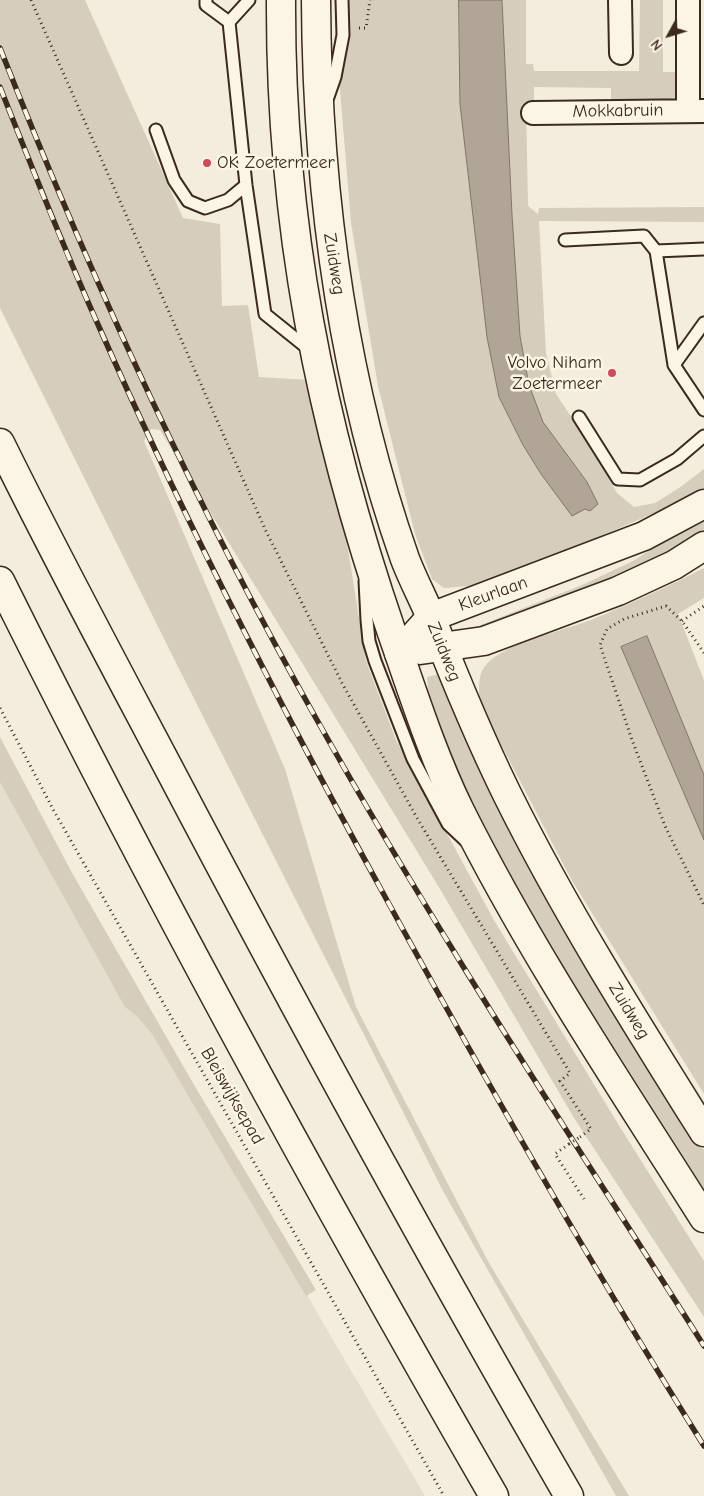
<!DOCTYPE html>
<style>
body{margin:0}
#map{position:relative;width:704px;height:1496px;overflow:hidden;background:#f4eddd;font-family:"Comic Neue",sans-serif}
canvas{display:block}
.north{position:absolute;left:644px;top:10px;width:50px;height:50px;-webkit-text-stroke:4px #fcf5e5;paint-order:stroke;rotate:231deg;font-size:14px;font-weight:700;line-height:20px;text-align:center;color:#3b2a1e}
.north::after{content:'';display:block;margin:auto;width:18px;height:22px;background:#3b2a1e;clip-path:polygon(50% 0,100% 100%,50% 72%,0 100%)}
</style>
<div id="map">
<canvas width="704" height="1496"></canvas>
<div class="north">N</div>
</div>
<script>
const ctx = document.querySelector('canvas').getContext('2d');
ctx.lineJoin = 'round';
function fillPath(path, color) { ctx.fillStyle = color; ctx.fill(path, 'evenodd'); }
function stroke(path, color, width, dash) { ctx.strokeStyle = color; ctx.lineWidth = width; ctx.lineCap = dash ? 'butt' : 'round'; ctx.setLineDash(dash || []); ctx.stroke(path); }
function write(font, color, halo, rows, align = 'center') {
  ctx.font = font + ' "Comic Neue",sans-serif'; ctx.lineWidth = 5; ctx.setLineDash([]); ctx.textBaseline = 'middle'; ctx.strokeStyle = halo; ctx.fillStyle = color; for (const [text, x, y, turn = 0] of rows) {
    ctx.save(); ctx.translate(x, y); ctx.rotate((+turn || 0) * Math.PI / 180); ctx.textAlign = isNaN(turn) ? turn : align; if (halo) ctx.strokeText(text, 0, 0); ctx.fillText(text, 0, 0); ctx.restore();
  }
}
fillPath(new Path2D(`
 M 0,755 L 330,1335 L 425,1496 L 0,1496 Z`), '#e5ddce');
fillPath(new Path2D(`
 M 0,0 L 85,0 L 183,218 L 220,224 L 222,306 L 248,305 L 259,377 L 310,380 L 343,518 L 366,661 L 396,740 L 495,922 L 620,1127 L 704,1261 L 704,1317 L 574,1118 L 440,889 L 160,430 L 151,429 L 144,441 L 285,769 L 356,1007 L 489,1263 L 629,1496 L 616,1496 L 443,1191 L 175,661 L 0,308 Z
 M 336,0 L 459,0 L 460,104 L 487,337 L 499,397 L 523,445 L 541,474 L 572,516 L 587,482 L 543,422 L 529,385 L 520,336 L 512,215 L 502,0 L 526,0 L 526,64 L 533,64 L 534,71 L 639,71 L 640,0 L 663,0 L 663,72 L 678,72 C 677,79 679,90 676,96 C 670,108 624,103 611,103 L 611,88 L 534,87 L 534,102 L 526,103 L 528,206 L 538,214 L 539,208 L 704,207 L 704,222 L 539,221 L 546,353 L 556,394 L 590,445 L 617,493 L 634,507 L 655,503 L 682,486 L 704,469 L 704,492 L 598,537 L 568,556 L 471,586 L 444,588 L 432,579 L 415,534 L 378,386 L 351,223 L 338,66 Z
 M 704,515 L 704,531 L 645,568 L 475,633 L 463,632 L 582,585 L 633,561 Z
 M 704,568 L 704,598 L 678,614 L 704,680 L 704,775 L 647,636 L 621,647 L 704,840 L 704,1094 L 571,879 L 480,704 C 479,693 477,676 485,666 C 503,643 567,630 596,618 C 633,602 669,586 704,568 Z
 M 439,674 L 592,971 L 704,1150 L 704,1189 L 531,916 L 474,807 L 430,708 L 427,677 Z
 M 0,737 L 71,871 L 190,1078 L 316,1290 L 306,1296 L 152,1034 L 137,1016 L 125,1007 L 0,782 Z`), '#d6cdbd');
const water = new Path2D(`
 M 459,0 L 502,0 L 512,215 L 520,336 L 529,385 L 543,422 L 587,482 L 598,504 L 590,511 L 585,509 L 572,516 L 541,474 L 523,445 L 499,397 L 487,337 L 460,104 Z
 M 647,636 L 704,775 L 704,840 L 621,647 Z`);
fillPath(water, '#b0a596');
stroke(water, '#817466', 1);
const lane = new Path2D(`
 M 206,0 L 206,5 L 229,22
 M 249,0 L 229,22 L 246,185 L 265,314 L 311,351
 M 328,97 L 335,77 L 343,35 L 342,0
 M 156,130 L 174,180 L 188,201 L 205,208 L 228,200 L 246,185
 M 565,240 L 644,236 L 656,251 L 704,249
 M 656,251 L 674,365
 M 704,323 L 674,365 L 704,410
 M 579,417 L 618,479 L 640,480 L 677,459 L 704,436
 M 365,581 L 367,620 L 369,641 L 375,661 L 413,759 L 448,824 L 466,841`);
const street = new Path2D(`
 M 620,0 L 621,53
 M 688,0 L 688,110
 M 533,113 L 704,111`);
const secondary = new Path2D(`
 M 420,650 L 484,641 L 618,591 L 674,565 L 704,546
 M 399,653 L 431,617 L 644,536 L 704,504`);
const primary = new Path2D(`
 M 281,0 C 280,222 320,424 392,633 C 413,693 432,754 460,811 C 531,953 620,1085 704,1218
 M 316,0 C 317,189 342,380 405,559 C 413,580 424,600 432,620 C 455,679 479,737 507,794 C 565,911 635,1022 704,1132`);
const highway = new Path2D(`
 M 0,443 C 53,551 110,657 166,763 C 296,1010 429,1254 569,1496
 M 0,581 C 154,891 321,1196 494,1496`);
stroke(lane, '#3b2a1e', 15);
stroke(street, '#3b2a1e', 26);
stroke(secondary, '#3b2a1e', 31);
stroke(primary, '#3b2a1e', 31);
stroke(highway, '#3b2a1e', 31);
stroke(new Path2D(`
 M 31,0 L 265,529 L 342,683 L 417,818 L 570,1073 L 560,1081 L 591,1129 L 580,1137
 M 359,28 L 366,28 L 370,0
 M 682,621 L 704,606
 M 704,653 L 682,621 L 666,606 L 624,619 L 607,629 L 600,645 L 632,740 L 665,826 L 704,905
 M 0,708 L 54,811 L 444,1496
 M 569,1144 L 555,1154 L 584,1199`), '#3b2a1e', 3, [1, 4]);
stroke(lane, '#fcf5e5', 11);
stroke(street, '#fcf5e5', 22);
stroke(secondary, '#fcf5e5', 28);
stroke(primary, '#fcf5e5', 28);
stroke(highway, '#fcf5e5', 28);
const rail = new Path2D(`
 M 0,48 C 91,279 195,504 317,720 C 437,934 573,1139 704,1346
 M 0,87 C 32,168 64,249 100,329 C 185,522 282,709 383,893 C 485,1080 591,1265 704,1446`);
stroke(rail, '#3b2a1e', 5.5);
stroke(rail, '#fcf5e5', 4, [11]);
stroke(new Path2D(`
 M 569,1144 L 580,1137`), '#3b2a1e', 3, [1, 4]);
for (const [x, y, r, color] of [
 [207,163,5,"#d1495b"],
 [612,373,5,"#d1495b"]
]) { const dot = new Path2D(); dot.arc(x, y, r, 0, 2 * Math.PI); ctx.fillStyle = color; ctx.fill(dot); stroke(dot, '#fcf5e5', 2); }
write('18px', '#3b2a1e', '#fcf5e5', [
 ["Mokkabruin",618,111,-1],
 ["Zuidweg",334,264,81],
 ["Kleurlaan",493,594,-20],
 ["Zuidweg",444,652,68],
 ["Zuidweg",629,1011,59],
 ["Bleiswijksepad",232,1096,60]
]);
write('18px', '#3b2a1e', '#fcf5e5', [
 ["OK Zoetermeer",217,163],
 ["Volvo Niham",602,363,"right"],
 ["Zoetermeer",602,384,"right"]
], 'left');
</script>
